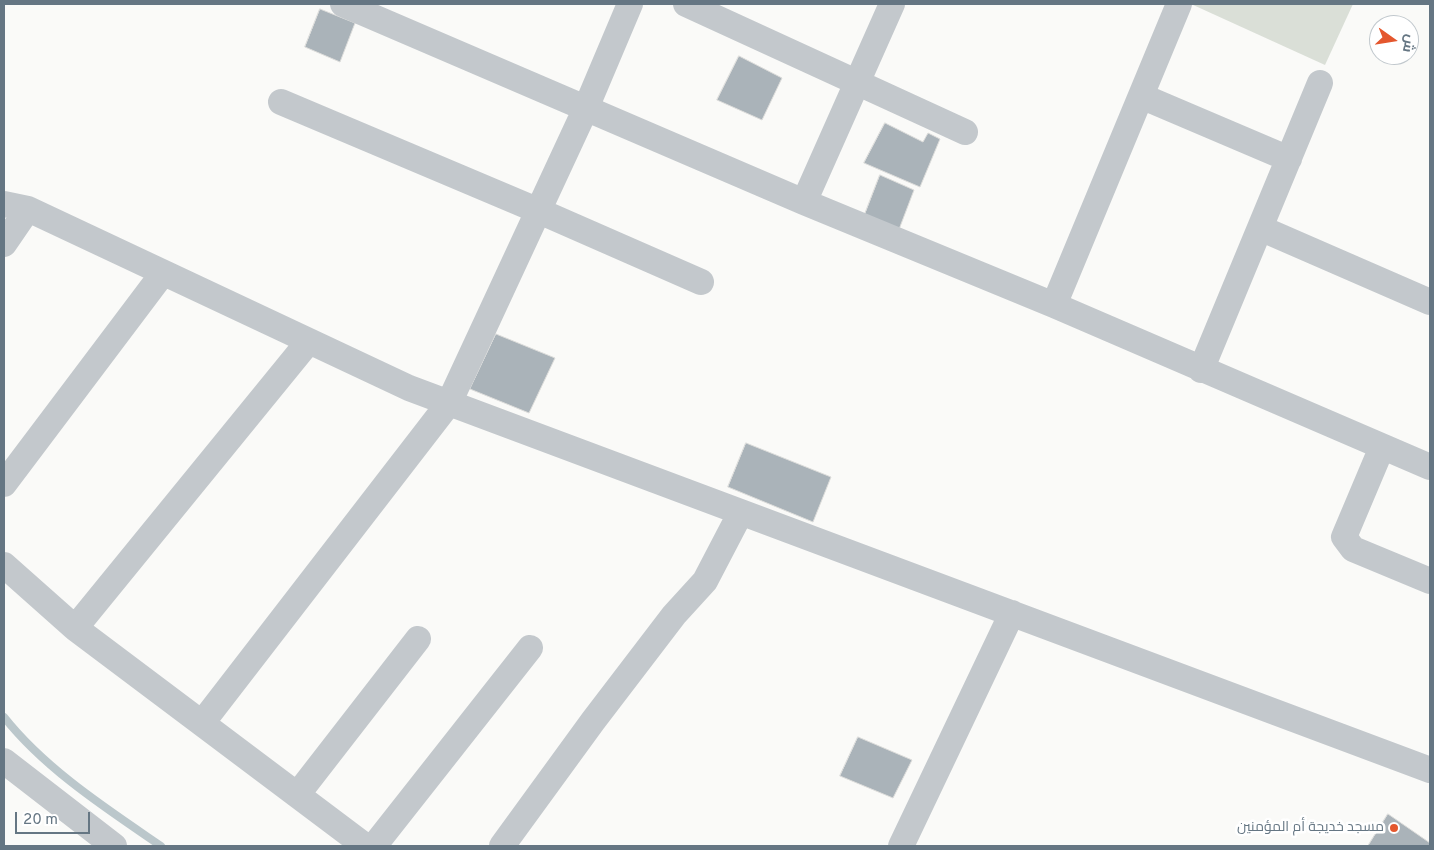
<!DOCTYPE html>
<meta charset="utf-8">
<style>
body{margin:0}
#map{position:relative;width:1434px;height:850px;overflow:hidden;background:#fafaf8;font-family:Overpass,Cairo,sans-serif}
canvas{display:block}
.frame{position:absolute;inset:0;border:5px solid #657683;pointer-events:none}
.north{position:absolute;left:1369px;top:15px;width:50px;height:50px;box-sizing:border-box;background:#fff;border:1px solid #c1c8cd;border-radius:50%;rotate:103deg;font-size:14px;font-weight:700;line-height:20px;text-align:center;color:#657683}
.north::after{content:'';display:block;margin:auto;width:18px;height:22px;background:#e4572e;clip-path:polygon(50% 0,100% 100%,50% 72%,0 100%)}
.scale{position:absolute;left:15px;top:812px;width:75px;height:22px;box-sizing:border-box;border:2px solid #657683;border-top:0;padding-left:6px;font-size:15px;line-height:18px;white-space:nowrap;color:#657683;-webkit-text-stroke:4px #fff;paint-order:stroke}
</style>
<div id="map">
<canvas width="1434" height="850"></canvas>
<div class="frame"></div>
<div class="north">ش</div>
<div class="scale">20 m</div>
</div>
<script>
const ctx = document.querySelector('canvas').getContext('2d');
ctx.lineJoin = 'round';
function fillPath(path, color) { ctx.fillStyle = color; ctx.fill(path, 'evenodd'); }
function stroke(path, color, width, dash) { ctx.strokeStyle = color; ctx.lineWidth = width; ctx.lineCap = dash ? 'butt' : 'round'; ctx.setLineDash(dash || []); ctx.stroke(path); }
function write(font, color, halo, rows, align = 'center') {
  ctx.font = font + ' Overpass,Cairo,sans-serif'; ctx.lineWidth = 5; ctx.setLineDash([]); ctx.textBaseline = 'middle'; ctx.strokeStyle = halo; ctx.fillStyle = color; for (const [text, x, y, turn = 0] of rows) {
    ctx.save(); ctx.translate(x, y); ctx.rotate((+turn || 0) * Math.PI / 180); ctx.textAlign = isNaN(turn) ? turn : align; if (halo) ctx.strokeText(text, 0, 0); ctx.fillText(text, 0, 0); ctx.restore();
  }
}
fillPath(new Path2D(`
 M 1191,4 L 1353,4 L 1325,65 Z`), '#dadfd7');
stroke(new Path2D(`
 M 4,717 C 45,769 107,809 161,846`), '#bbc7cb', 8);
const building = new Path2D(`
 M 320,9 L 355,23 L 340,62 L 305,47 Z
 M 739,56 L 782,78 L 762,120 L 717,100 Z
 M 885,123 L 923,142 L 928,133 L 940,139 L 920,187 L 864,163 Z
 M 880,175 L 914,190 L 898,232 L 865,214 Z
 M 496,334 L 555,358 L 529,413 L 470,389 Z
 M 746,443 L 831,477 L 813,522 L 728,487 Z
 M 858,737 L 912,760 L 893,798 L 840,776 Z
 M 1388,814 L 1430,843 L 1430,846 L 1368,846 Z`);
fillPath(building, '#aab3b9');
stroke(building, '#dcdcda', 1);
stroke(new Path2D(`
 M 343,4 L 804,202 L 1054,305 L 1430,467
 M 686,4 L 965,132
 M 1141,96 L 1289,159
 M 281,102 L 539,211 L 701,282
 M 804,202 L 892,4
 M 4,204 L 28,209 L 409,388 L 1430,770
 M 1260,228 L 1430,302
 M 4,244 L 28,209
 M 1054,305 L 1179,4
 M 1201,370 L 1320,83
 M 1382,447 L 1344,537 L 1353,549 L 1430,581
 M 4,484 L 163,273
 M 4,565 L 75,628 L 365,846
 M 75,628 L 309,341
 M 202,723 L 449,403 L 586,108 L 630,4
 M 4,761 L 114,846
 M 297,795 L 418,639
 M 374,846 L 530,648
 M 502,846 L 593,721 L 674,615 L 705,581 L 741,512
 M 901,846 L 1012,613`), '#c3c8cc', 26);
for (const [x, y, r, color] of [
 [1394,828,5,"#e4572e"]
]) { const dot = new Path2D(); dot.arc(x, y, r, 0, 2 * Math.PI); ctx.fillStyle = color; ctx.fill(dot); stroke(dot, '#fff', 2); }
write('14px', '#657683', '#fff', [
 ["مسجد خديجة أم المؤمنين",1384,828]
], 'right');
</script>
